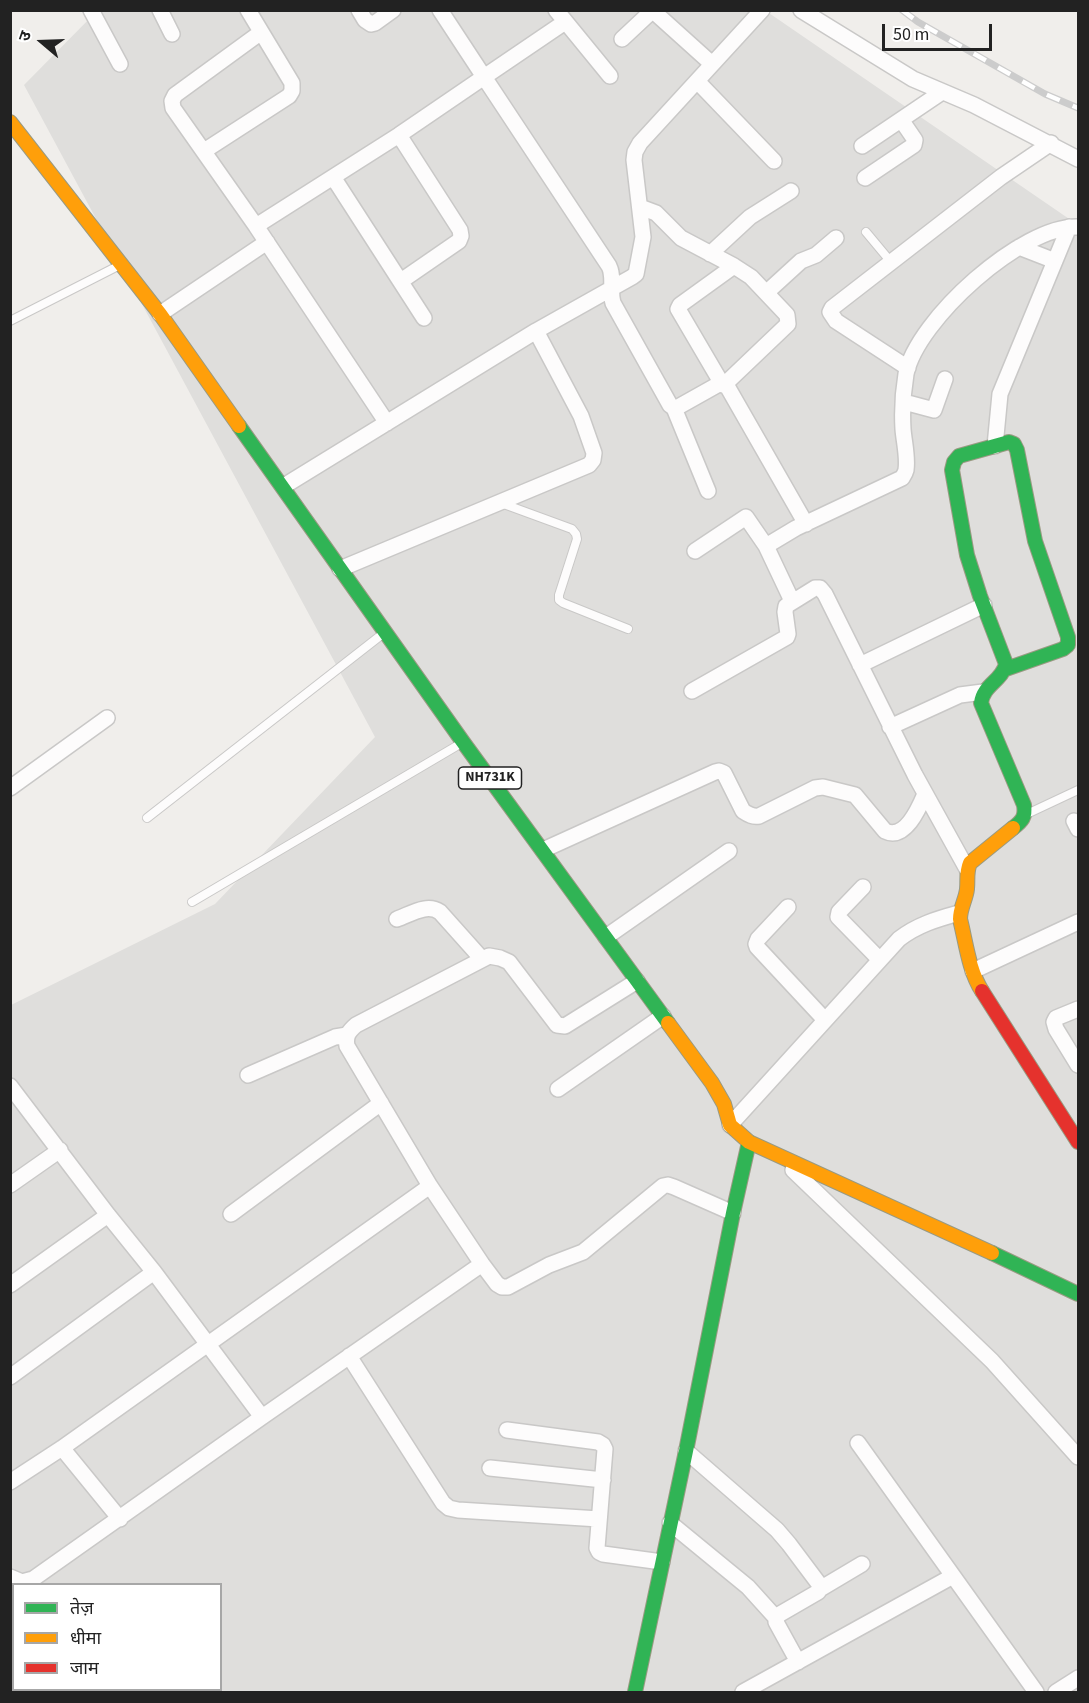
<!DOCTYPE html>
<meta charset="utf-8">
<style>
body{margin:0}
#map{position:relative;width:1089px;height:1703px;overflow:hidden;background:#f0eeeb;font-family:"Source Sans 3","Noto Sans Devanagari",sans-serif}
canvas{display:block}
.frame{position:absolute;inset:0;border:12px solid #222;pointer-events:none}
.legend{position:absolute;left:12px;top:1583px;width:210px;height:108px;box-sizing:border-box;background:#fff;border:2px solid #a7a7a7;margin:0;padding:8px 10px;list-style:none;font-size:18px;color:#222}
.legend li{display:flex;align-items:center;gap:12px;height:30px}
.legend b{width:30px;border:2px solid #a7a7a7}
.north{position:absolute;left:12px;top:12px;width:60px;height:60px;-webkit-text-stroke:4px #fff;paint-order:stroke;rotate:289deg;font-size:16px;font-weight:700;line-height:24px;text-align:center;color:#222}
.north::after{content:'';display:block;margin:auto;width:21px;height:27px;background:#222;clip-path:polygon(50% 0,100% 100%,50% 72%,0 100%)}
.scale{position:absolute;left:882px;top:24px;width:110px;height:27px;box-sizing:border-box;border:3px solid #222;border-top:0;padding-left:8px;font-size:18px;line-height:21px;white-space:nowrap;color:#222;-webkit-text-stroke:4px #fff;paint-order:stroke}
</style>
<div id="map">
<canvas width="1089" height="1703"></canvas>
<div class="frame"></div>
<ul class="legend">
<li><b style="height:8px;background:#30b455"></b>तेज़</li>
<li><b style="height:8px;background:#ff9f0a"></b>धीमा</li>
<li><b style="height:8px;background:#e5322d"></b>जाम</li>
</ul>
<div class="north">उ</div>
<div class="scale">50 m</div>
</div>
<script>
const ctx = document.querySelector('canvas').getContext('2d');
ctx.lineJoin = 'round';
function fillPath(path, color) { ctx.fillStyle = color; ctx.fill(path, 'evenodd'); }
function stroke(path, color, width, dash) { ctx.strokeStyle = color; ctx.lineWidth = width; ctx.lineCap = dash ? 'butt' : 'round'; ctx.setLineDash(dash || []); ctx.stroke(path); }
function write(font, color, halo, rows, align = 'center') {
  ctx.font = font + ' "Source Sans 3",sans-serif'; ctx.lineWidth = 5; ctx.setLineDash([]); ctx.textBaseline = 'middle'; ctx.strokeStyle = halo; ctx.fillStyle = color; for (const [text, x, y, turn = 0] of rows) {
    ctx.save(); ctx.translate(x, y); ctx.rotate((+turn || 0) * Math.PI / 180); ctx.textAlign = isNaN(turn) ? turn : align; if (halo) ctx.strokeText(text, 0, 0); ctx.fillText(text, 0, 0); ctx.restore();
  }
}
fillPath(new Path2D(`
 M 97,11 L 766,11 L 1078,225 L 1078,1692 L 11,1692 L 11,1005 L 215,904 L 375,737 L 24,85 ZM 14,1584 L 220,1584 L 220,1690 L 14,1690 Z`), '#dfdedc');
const lane = new Path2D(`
 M 866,232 L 891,262
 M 10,321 L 116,267
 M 501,503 L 572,529 L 576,534 L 577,539 L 559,595 L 559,600 L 563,603 L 628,629
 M 1029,813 L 1078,790
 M 147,818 L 380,636
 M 192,902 L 460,744`);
const street = new Path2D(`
 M 91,10 L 120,64
 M 160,10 L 172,34
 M 359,10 L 365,20 L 371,24 L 375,23 L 393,10
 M 440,10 L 484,77 L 565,22
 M 556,10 L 610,76
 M 652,10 L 712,64
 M 801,10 L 913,79 L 974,105 L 1078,159
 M 260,33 L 175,95 L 172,101 L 173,108 L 256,226 L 387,423
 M 622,39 L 653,10
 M 697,81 L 774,161
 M 399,135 L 460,230 L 461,236 L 459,241 L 401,281
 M 862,146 L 942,92
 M 204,151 L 289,96 L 292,91 L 292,83 L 248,10
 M 333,177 L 424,318
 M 865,178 L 914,145 L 915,140 L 902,121
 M 640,207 L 656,213 L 681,238 L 734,266 L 751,277 L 787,315 L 788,324 L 724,385
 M 256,226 L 399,135 L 484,77 L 609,266 C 615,278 609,290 613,303 L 670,405 L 674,408 L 708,491
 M 1019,247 L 1055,261
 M 710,254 L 750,217 L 791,191
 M 766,293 L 801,261 L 816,255 L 836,238
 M 160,314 L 267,242
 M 908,368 L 836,321 L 830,312 L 832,308 L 1001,177 L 1051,143
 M 722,384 L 678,309 L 680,305 L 734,266
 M 904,402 L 934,410 L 945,379
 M 674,408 L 678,407 L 719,384 L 727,386 L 806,524
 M 995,446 L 1000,394 L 1069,227
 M 284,486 L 536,331 L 632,277 L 636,274 L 643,237 L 634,160 L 635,152 L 640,143 L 762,10
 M 766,546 L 796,528 L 902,478 C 904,475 905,474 906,470 C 908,457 904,442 903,429 C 902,412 903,392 906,374 C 917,320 1022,225 1078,227
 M 695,551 L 746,517 L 766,546 L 792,601
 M 340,569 L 589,465 L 593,460 L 594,453 L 581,416 L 536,331
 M 860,665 L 984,605
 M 692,691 L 787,637 L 788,634 L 785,612 L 786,606 L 815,588 L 820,588 L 825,594 L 915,775 L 967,869
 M 890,727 L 960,695 L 983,692
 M 10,788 L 107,718
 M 1074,821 L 1078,829
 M 543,850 L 715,772 L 719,771 L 724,773 L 743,811 C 749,815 753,817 759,816 L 815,788 L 823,787 L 855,795 L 885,831 C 905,841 919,808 925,794
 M 863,887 L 839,912 L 838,917 L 880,960
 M 788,907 L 758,939 L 756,944 L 757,947 L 825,1020
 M 397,919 C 411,914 427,903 440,912 L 482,959
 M 606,937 L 729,851
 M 973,971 L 1078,922
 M 637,981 L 565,1026 L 557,1025 L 509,962 L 500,958 L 489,956 L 356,1025 C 349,1031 345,1036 347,1046 L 430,1186 L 482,1264 L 497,1284 L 502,1287 L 508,1287 L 549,1265 L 583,1252 L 663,1186 L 668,1185 L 674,1187 L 733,1213
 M 1078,1009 L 1056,1018 L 1054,1022 L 1056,1029 L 1078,1065
 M 248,1075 L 335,1037 L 347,1035
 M 10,1086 L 108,1215 L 154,1272 L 262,1417
 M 558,1089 L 663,1016
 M 730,1125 L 899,939 C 917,925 937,919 959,913
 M 793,1170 L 992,1361 L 1078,1457
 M 10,1185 L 60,1150
 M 231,1214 L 381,1103
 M 10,1285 L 108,1215
 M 349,1356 L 443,1503 L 449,1508 L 458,1510 L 599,1519
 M 10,1377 L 154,1272
 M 507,1430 L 598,1442 L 603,1445 L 605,1449 L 597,1548 L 599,1552 L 603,1554 L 662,1562
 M 858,1443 L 1036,1692
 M 62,1448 L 120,1519
 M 686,1451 L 777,1530 L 789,1544 L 819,1584 L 820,1589 L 818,1592 L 780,1614 L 776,1618 L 776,1622 L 798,1662
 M 490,1468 L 603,1480
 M 10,1482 L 62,1448 L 430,1186
 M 670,1523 L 748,1587 L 776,1618
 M 10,1577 L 22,1582 L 33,1579 L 262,1417 L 482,1264
 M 820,1589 L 862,1564
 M 743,1692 L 953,1576
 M 1056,1692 L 1078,1678`);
const fast = new Path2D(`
 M 239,426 L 463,742 L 668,1023
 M 1006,669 L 1063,649 L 1068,645 L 1068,637 L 1035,541 L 1017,450 L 1014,444 L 1009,442 L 959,456 L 954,462 L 952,470 L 967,555 L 980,596 L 1006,664 C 1002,681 983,685 981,703 L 1024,805 C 1026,817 1022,821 1013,828
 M 992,1253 L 1078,1294
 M 635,1692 L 686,1451 L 733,1213 L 749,1142`);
const slow = new Path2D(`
 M 10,122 L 160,314 L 239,426
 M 982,991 C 969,971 966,943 960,919 C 960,908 966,899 967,889 C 968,879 966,872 970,863 L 1013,828
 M 668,1023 L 712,1083 L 724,1104 L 730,1125 L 749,1142 L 992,1253`);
const jam = new Path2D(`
 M 982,991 L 1078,1142`);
stroke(lane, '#c9c8c7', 10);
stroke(street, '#c9c8c7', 18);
stroke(fast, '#999a82', 16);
stroke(slow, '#999a82', 16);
stroke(jam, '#999a82', 16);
stroke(lane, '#fdfcfc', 8);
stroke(street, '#fdfcfc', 15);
stroke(fast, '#30b455', 14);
stroke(slow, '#ff9f0a', 14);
stroke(jam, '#e5322d', 14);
const rail = new Path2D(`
 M 902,10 L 918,22 L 1045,94 L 1078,108`);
stroke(rail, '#ccc', 7);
stroke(rail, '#fff', 4.5, [14]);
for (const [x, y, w] of [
 [490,778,63]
]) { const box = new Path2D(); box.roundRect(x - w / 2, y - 11, w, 22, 4.5); ctx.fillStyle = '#fff'; ctx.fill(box); stroke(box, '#222', 1.5); }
write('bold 14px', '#222', null, [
 ["NH731K",490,778]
]);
</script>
